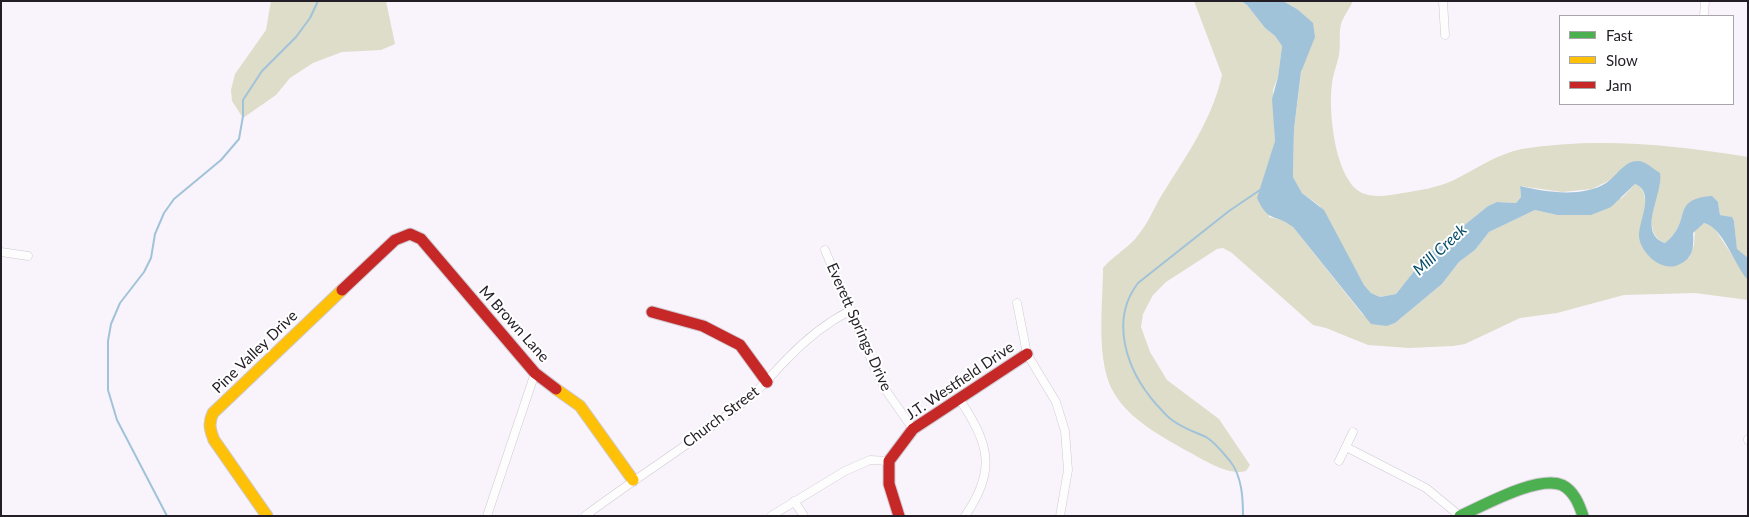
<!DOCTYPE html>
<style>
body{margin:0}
#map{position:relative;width:1749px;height:517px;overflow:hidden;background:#f9f4fb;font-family:Lato,sans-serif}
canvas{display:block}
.frame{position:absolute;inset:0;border:2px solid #231d25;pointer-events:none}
.legend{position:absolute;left:1559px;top:15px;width:175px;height:90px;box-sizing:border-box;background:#fff;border:1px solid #a7a5a8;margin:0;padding:6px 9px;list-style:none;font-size:15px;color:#231d25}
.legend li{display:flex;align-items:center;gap:10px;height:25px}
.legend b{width:25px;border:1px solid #a7a5a8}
</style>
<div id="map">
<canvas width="1749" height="517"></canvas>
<div class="frame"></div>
<ul class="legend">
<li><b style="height:6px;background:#4caf50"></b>Fast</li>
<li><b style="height:6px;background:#ffc107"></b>Slow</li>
<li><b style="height:6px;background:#c62828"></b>Jam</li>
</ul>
</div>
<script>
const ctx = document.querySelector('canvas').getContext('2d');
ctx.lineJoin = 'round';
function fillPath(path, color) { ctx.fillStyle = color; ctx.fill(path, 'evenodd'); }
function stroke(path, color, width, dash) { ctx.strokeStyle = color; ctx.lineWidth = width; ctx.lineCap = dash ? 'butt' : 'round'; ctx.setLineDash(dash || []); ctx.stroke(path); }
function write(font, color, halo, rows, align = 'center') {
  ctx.font = font + ' Lato,sans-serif'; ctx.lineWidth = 4; ctx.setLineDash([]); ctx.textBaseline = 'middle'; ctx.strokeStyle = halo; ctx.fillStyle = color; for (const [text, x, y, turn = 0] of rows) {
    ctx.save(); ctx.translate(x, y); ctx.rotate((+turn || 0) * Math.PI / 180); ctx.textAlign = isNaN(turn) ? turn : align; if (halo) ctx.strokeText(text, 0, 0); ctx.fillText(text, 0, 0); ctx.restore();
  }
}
fillPath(new Path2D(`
 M 271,1 L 386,1 L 395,44 L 381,50 L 342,52 L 313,63 L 290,78 L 276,95 L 243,118 L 232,101 L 231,90 L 235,74 L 266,30 Z
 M 1194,1 L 1241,1 L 1247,5 L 1265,28 L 1275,36 L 1282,46 L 1278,77 L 1273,90 L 1275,141 L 1271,158 L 1269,217 L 1286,221 L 1293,227 L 1363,315 L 1387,326 L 1395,323 L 1442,284 L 1459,262 L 1475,250 L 1489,232 L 1535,210 L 1557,215 L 1622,198 L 1635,184 C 1653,191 1642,220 1639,234 L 1689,258 L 1694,245 L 1695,229 L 1704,223 L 1713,226 L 1748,280 L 1748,300 L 1695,293 L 1624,295 L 1557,313 L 1520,318 L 1465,344 L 1453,346 L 1409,348 L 1368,345 L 1326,328 L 1313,325 L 1232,253 L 1223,248 L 1217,249 L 1166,282 L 1153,295 L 1143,314 L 1141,327 L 1150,352 L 1167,380 L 1219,419 L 1250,465 L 1246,471 C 1228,476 1204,460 1189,452 C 1162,437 1130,420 1114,393 C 1095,361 1103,304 1103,268 C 1114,255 1130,247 1139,234 C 1148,223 1153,210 1160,198 C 1184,159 1212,121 1222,75 Z
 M 1283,1 L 1353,1 C 1350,8 1345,14 1342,21 C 1338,31 1341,44 1339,55 C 1337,65 1333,74 1332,84 C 1328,110 1335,185 1365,194 C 1377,198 1391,195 1403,193 C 1420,190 1437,188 1454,180 C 1476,169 1497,154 1522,149 C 1597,137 1673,145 1748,157 L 1748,258 L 1737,250 L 1734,221 L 1731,217 L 1720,215 L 1718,202 L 1683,212 C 1679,226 1677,234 1665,243 C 1642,235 1655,201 1660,184 L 1612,179 L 1592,189 L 1562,192 L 1520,186 L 1521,197 L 1516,203 L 1497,202 L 1488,206 L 1426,256 L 1396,294 L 1380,297 L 1371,293 L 1364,285 L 1320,206 L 1302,193 L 1293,177 L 1294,129 L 1302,66 L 1297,9 Z`), '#ddddc9');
fillPath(new Path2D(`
 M 1241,1 L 1283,1 L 1297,9 L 1313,23 L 1315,37 L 1301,72 L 1294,129 L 1293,177 L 1302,193 L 1324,210 L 1364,285 L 1371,293 L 1380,297 L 1396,294 L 1426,256 L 1488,206 L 1497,202 L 1516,203 L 1521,197 L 1520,186 C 1546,192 1582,198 1606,183 C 1616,177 1624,161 1637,161 C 1646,161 1653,169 1660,173 C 1664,193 1636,233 1665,243 C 1693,222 1669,199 1712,196 L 1718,202 L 1720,215 L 1732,217 L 1734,221 L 1737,249 L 1748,258 L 1748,280 C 1734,265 1723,227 1704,223 L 1693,233 C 1694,248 1693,259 1678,265 C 1661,272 1641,253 1639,237 C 1638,222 1656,192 1635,184 L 1611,207 L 1591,215 L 1557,215 L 1535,210 L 1489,232 L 1475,250 L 1459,262 L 1442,284 L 1395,323 L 1387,326 L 1371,324 L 1293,227 C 1275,213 1269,224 1257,198 L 1275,141 L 1272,99 L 1278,77 L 1282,46 L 1275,36 L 1265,28 L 1247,5 Z`), '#a1c3d9');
stroke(new Path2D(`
 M 167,516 L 117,420 L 108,390 L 108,341 L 111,324 L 120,303 L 144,272 L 151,258 L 155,234 L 164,213 L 174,199 L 221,160 L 239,139 L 243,116 L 243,100 L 262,71 L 296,37 L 310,18 L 318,1
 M 1243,516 C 1243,498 1242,476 1230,461 C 1223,453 1215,442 1206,437 C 1193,431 1184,429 1172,420 C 1166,416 1161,409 1156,404 C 1127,371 1109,321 1138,283 L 1229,211 L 1260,190`), '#a1c3d9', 2);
const street = new Path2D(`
 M 1443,1 L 1445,35
 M 1704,16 L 1705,1
 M 825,250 L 873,364 L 885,389 L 913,429
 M 1,252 L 28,256
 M 1017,303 L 1027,354 L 1056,402 L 1065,431 L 1068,470 L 1060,516
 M 960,400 C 989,444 997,470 965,516
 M 1748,439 L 1748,440
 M 1346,447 L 1426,488 L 1460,516
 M 1339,461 L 1353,432
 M 794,501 L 804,516
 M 487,516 L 535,373
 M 585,516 C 639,475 698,440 750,397 C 764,385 774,372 787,359 C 805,340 828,322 851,310
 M 771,516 L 845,471 L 870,460 L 889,461`);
const fast = new Path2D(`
 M 1460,516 C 1483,506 1537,475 1562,485 C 1574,491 1579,504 1583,516`);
const slow = new Path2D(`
 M 556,389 L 580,406 L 633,480
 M 267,516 L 214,440 C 210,430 208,423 213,413 L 342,290`);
const jam = new Path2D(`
 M 342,290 L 395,240 L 410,234 L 421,239 L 535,373 L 556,389
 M 652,312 L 703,326 L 740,345 L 767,382
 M 899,516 L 889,484 L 889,461 L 913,429 L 1027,354`);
stroke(street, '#cec9d0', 9);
stroke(fast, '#cec9d0', 13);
stroke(slow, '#cec9d0', 13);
stroke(jam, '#cec9d0', 13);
stroke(street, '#fefdfe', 8);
stroke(fast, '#4caf50', 11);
stroke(slow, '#ffc107', 11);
stroke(jam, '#c62828', 11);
write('15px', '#231d25', '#fff', [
 ["M Brown Lane",514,324,48],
 ["Everett Springs Drive",859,327,66],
 ["Pine Valley Drive",255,352,-44],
 ["J.T. Westfield Drive",960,381,-34],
 ["Church Street",721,417,-37]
]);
write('italic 16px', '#064d69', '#fff', [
 ["Mill Creek",1440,250,-43]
]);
</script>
